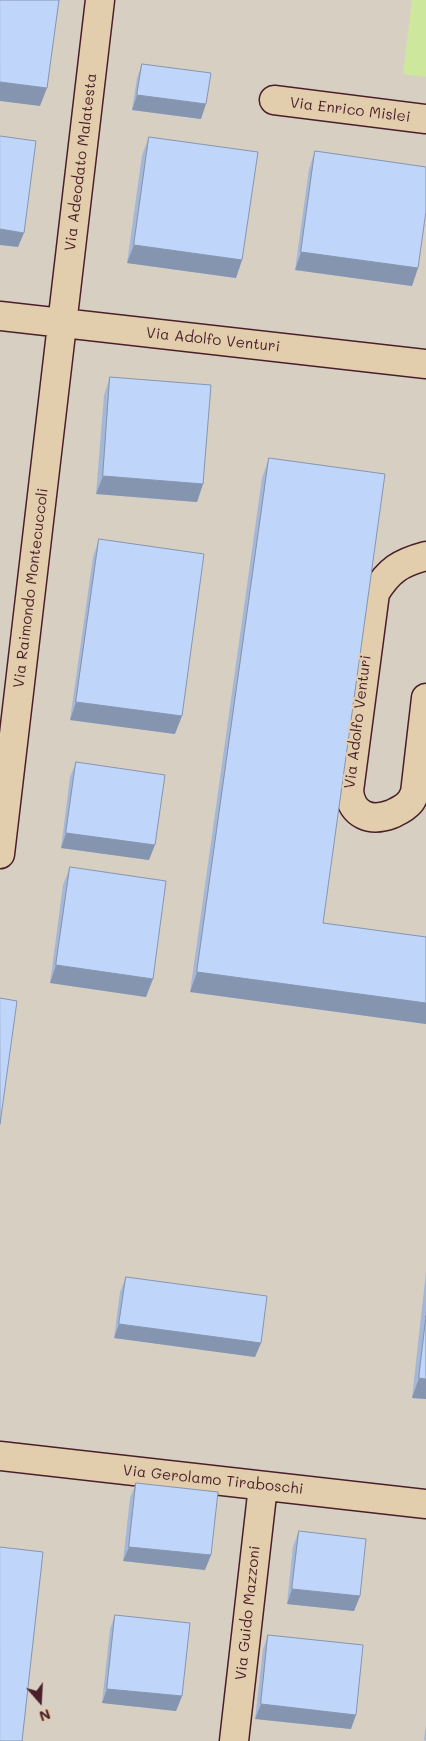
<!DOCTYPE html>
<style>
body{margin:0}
#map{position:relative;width:426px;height:1741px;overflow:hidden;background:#d8cfc3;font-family:Mali,sans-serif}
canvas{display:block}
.north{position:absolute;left:15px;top:1676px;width:50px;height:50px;-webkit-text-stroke:4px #e2cdac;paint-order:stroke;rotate:161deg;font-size:14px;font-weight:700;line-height:20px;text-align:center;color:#4a1f2b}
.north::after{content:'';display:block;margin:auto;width:18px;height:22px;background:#4a1f2b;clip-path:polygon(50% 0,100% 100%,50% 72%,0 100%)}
</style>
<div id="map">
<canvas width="426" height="1741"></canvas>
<div class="north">N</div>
</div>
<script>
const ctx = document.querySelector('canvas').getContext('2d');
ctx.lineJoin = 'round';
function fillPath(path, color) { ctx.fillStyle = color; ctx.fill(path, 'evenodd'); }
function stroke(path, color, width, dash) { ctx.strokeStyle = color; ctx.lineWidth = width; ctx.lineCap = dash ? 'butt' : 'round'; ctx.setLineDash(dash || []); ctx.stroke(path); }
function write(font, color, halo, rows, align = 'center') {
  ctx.font = font + ' Mali,sans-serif'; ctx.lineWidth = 5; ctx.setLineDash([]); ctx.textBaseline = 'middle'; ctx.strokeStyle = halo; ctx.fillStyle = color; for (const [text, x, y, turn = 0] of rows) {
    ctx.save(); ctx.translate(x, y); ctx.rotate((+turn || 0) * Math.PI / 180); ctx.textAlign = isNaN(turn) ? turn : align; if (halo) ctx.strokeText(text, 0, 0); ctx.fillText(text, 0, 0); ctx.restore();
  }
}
fillPath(new Path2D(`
 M 412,0 L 426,0 L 426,77 L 403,74 Z`), '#cde79d');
const minor = new Path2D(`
 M 274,100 L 426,119
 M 0,316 L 426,364
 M 426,556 C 400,563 389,570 375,593 L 349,791 C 352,816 371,822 392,814 C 398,811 405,808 409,803 C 412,801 413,796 415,793 L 426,698
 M 0,854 L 100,0
 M 0,1456 L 426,1504
 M 234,1741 L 263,1486`);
stroke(minor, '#4a1f2b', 31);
stroke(minor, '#e2cdac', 28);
fillPath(new Path2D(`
 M 142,64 L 201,119 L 132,110 L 137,78 Z
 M 149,137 L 242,260 L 236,278 L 127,263 L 142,155 Z
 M 315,151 L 418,268 L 412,286 L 295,270 L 309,169 Z
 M 110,377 L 203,484 L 197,502 L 96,494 L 104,395 Z
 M 269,458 L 323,923 L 426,937 L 426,934 L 426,1024 L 190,992 L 262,478 Z
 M 99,539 L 175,734 L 70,720 L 93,557 Z
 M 76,762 L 149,860 L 61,848 L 70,777 Z
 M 70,867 L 146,997 L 50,983 L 63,885 Z
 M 426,1271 L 426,1399 L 412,1398 Z
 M 126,1277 L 261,1343 L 255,1357 L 114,1338 L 120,1292 Z
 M 136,1483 L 205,1570 L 123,1561 L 130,1498 Z
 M 299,1531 L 360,1596 L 354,1611 L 287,1604 L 293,1546 Z
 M 115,1615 L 182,1696 L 176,1711 L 102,1703 L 110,1629 Z
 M 268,1635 L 351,1729 L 255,1719 L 263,1649 Z
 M 426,1724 L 426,1741 L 424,1740 Z`), '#a5b7d7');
fillPath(new Path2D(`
 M 0,82 L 47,88 L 40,106 L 0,101 Z
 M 137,95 L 206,104 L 201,119 L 132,110 Z
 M 0,229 L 24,233 L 18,247 L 0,245 Z
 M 134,245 L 242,260 L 236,278 L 127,263 Z
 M 301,252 L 418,268 L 412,286 L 295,270 Z
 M 103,476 L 203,484 L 197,502 L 96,494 Z
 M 76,702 L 182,716 L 175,734 L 70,720 Z
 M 66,833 L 155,845 L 149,860 L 61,848 Z
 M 56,965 L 153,979 L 146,997 L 50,983 Z
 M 197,972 L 426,1003 L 426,1024 L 190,992 Z
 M 119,1324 L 261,1343 L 255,1357 L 114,1338 Z
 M 419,1378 L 426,1379 L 426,1399 L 412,1398 Z
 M 129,1547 L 211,1555 L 205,1570 L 123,1561 Z
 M 292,1589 L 360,1596 L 354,1611 L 287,1604 Z
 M 107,1689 L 182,1696 L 176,1711 L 102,1703 Z
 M 261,1704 L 356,1715 L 351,1729 L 255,1719 Z`), '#8695af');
const building = new Path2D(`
 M 0,0 L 59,0 L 47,88 L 0,82 Z
 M 142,64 L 211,73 L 206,104 L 137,95 Z
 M 0,136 L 36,141 L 24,233 L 0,229 Z
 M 149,137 L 258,152 L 242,260 L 134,245 Z
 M 315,151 L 426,167 L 426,211 L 418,268 L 301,252 Z
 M 110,377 L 211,385 L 203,484 L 103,476 Z
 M 269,458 L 385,474 L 323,923 L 426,937 L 426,1003 L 197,972 Z
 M 99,539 L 204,554 L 182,716 L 76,702 Z
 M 76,762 L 165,775 L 155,845 L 66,833 Z
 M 70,867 L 166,881 L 153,979 L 56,965 Z
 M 0,998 L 17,1001 L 0,1124 Z
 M 126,1277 L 267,1296 L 261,1343 L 119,1324 Z
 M 426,1316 L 426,1379 L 419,1378 Z
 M 136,1483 L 218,1492 L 211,1555 L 129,1547 Z
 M 299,1531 L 366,1539 L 360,1596 L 292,1589 Z
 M 0,1547 L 43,1552 L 22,1741 L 0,1741 Z
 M 115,1615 L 190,1623 L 182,1696 L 107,1689 Z
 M 268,1635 L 363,1645 L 356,1715 L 261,1704 Z`);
fillPath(building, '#c0d5fa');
stroke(building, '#8695af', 1);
write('15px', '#4a1f2b', '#e2cdac', [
 ["Via Enrico Mislei",350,110,7],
 ["Via Adeodato Malatesta",81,162,-83],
 ["Via Adolfo Venturi",213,340,6],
 ["Via Raimondo Montecuccoli",31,588,-83],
 ["Via Adolfo Venturi",358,722,-83],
 ["Via Gerolamo Tiraboschi",213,1480,6],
 ["Via Guido Mazzoni",248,1613,-84]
]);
</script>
